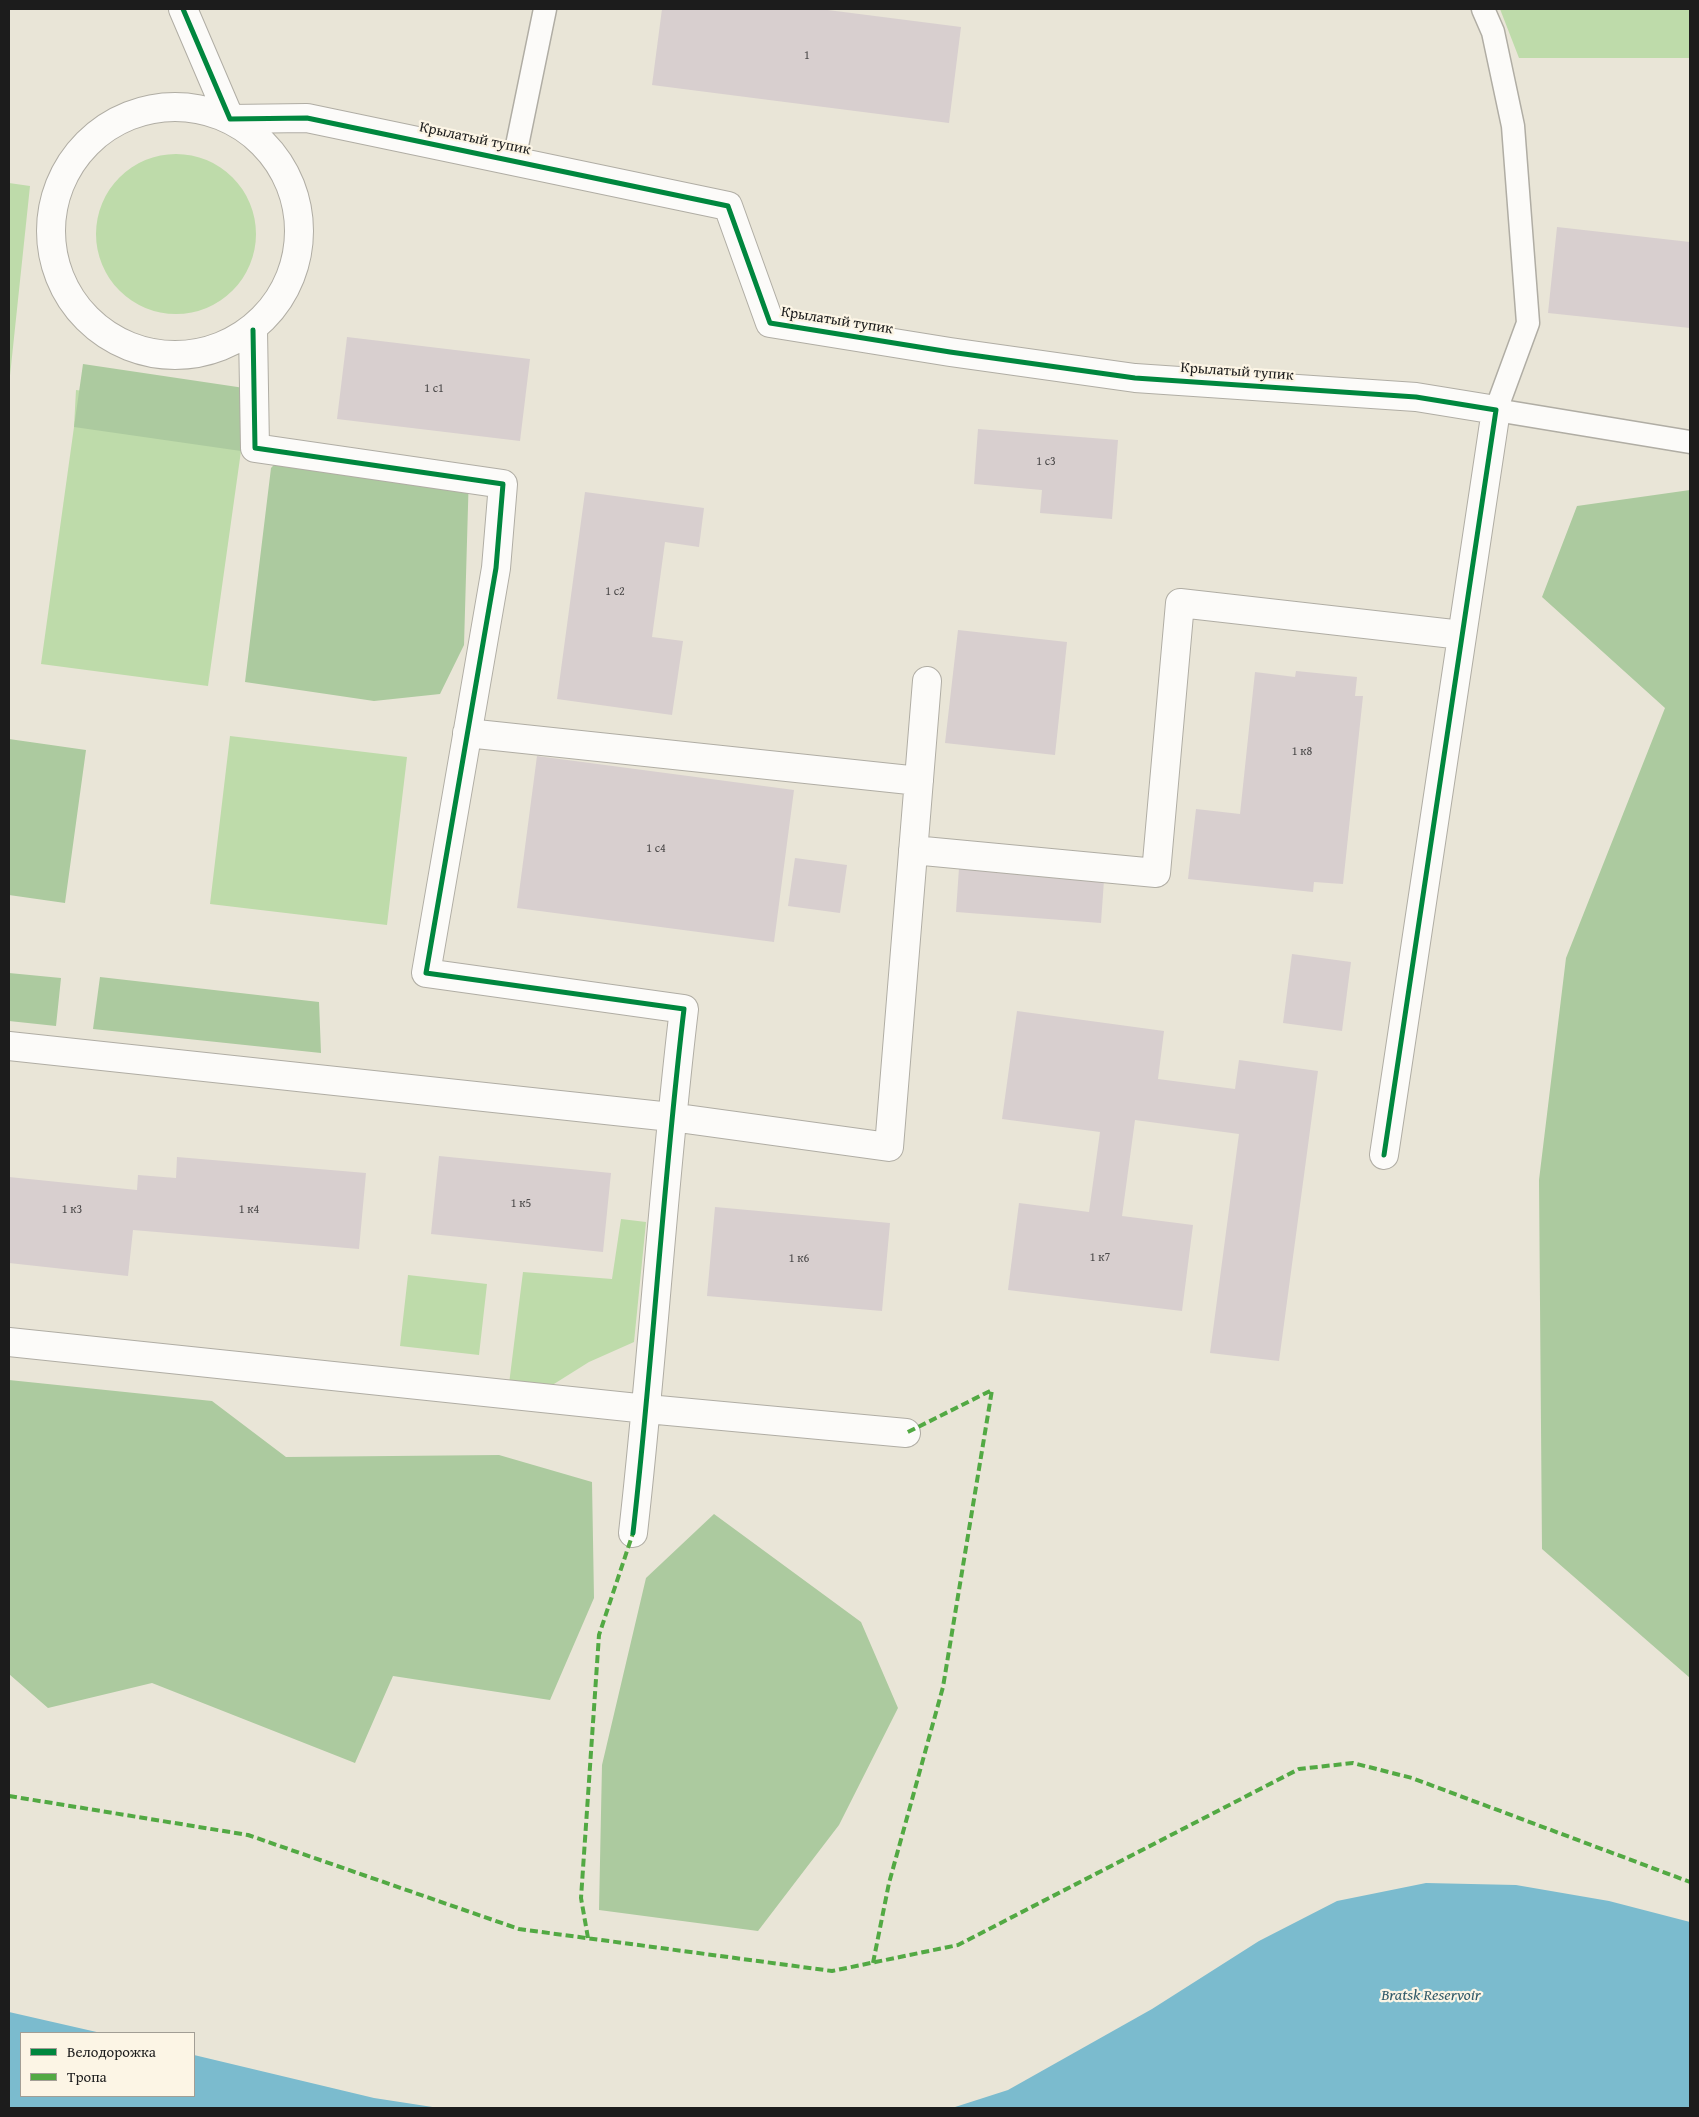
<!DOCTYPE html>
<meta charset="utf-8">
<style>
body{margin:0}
#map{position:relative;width:1699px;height:2117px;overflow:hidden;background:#e9e5d7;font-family:"Gentium Book Plus",serif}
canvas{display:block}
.frame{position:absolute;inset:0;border:10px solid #1c1c1c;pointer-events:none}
.legend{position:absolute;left:20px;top:2032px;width:175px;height:65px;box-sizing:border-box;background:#fcf5e5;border:1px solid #a29e95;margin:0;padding:6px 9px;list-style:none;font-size:15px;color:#1c1c1c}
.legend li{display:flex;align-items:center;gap:10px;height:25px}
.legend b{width:25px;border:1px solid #a29e95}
</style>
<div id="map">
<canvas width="1699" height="2117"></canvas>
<div class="frame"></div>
<ul class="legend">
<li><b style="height:6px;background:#00873e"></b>Велодорожка</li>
<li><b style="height:6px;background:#52a943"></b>Тропа</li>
</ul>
</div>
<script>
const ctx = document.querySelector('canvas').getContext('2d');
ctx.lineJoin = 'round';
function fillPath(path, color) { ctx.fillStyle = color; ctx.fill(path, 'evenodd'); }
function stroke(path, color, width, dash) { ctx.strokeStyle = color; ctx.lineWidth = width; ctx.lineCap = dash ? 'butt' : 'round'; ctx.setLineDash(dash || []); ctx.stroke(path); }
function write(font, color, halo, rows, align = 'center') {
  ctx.font = font + ' "Gentium Book Plus",serif'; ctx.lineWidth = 4.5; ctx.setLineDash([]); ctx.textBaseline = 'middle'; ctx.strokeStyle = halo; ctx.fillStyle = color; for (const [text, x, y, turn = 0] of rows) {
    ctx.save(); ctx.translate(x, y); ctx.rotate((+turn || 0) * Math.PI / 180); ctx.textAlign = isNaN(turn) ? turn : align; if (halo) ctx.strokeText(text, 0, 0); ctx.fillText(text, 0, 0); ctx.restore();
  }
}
fillPath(new Path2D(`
 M 1500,9 L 1690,9 L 1690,58 L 1519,58 Z
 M96 234a80 80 0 1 1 160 0a80 80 0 1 1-160 0Z
 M 9,183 L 30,186 L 9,385 Z
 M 76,390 L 243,411 L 241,451 L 208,686 L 41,664 L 74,427 Z
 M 230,736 L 407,757 L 387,925 L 210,904 Z
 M 621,1219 L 646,1222 L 634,1342 L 589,1362 L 538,1394 L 509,1384 L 523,1272 L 612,1279 Z
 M 408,1275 L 487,1284 L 479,1355 L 400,1346 Z`), '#bedbaa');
fillPath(new Path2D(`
 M 83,364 L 251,389 L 241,451 L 74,427 Z
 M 288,450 L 469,472 L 464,645 L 440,694 L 374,701 L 245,682 L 271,468 Z
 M 1690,490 L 1690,1678 L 1542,1549 L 1539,1180 L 1566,958 L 1665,708 L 1542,597 L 1577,506 Z
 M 9,739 L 86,750 L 65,903 L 9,895 Z
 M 9,973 L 61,978 L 56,1026 L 9,1021 Z
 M 100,977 L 319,1002 L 321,1053 L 93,1029 Z
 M 9,1380 L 212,1401 L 286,1457 L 499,1455 L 592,1482 L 594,1598 L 550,1700 L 393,1676 L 355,1763 L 152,1683 L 48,1708 L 9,1674 Z
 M 714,1514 L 861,1622 L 898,1708 L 839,1825 L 758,1931 L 599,1910 L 602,1765 L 646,1578 Z`), '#acca9f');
fillPath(new Path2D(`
 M 1426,1883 L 1516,1885 L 1609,1901 L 1690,1922 L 1690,2108 L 952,2108 L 1008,2090 L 1152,2009 L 1259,1941 L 1337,1901 Z
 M 9,2012 L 101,2033 L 21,2033 L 21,2096 L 194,2096 L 194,2055 L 374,2098 L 439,2108 L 9,2108 Z`), '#7bbbce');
fillPath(new Path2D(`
 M 662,9 L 820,9 L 961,27 L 949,123 L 652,85 Z
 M 1557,227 L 1690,242 L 1690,328 L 1548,313 Z
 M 347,337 L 530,359 L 520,441 L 337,419 Z
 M 978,429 L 1118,440 L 1112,519 L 1040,513 L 1042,490 L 974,484 Z
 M 585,492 L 704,508 L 699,547 L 665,542 L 652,637 L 683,641 L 672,715 L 557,699 Z
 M 958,630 L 1067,642 L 1055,755 L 945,743 Z
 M 1296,671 L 1357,677 L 1355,696 L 1363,696 L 1343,884 L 1314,882 L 1313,892 L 1188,879 L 1196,809 L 1240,814 L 1255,672 L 1295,677 Z
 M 537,756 L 794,790 L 774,942 L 517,908 Z
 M 795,858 L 847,865 L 840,913 L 788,906 Z
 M 959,868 L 1104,880 L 1101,923 L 956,912 Z
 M 1292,954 L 1351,962 L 1342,1031 L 1283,1023 Z
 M 1017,1011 L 1164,1031 L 1158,1079 L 1235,1089 L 1239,1060 L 1318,1071 L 1279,1361 L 1210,1353 L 1239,1134 L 1135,1120 L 1122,1216 L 1193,1225 L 1182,1311 L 1008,1290 L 1019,1203 L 1089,1212 L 1100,1132 L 1002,1119 Z
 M 439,1156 L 611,1173 L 603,1252 L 431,1234 Z
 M 177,1157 L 366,1173 L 359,1249 L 133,1230 L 128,1276 L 9,1263 L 9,1177 L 137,1190 L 138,1175 L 176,1178 Z
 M 715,1207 L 890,1223 L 882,1311 L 707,1296 Z`), '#d8cfcf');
const service = new Path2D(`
 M 1483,9 L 1493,32 L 1513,126 L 1528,323 L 1496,410 L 1690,442
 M 514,160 L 545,9`);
const minor = new Path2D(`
 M 183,9 L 230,119 L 307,118 L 728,206 L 770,323 L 950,352 L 1135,378 L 1416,397 L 1496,410 L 1384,1155
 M51 231a124 124 0 1 1 248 0a124 124 0 1 1-248 0Z
 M 253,330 L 255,448 L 503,484 L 496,568 L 426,973 L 684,1009 C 663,1183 653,1358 633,1533
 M 467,733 L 919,781
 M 913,850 L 1156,873 L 1180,603 L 1462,635
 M 9,1046 L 671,1117 L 889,1147 L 927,681
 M 9,1342 L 647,1409 L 906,1433`);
stroke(service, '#b0ada4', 25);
stroke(minor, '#b0ada4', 30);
stroke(service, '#fcfbf9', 22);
stroke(minor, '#fcfbf9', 28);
stroke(new Path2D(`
 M 9,1796 L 248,1835 L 519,1929 L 832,1971 L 958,1945 L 1299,1769 L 1353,1763 L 1412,1778 L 1690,1882
 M 588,1938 L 581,1898 L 599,1635 L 633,1533
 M 873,1963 L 889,1883 L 943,1687 L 992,1390 L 906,1433`), '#52a943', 4, [8, 4]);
stroke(new Path2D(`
 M 183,9 L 230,119 L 307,118 L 728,206 L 770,323 L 950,352 L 1135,378 L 1416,397 L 1496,410 L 1384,1155
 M 253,330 L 255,448 L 503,484 L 496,568 L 426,973 L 684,1009 C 663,1183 653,1358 633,1533`), '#00873e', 5);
write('12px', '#4b4949', null, [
 ["1",807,56],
 ["1 с1",434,389],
 ["1 с3",1046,462],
 ["1 с2",615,592],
 ["1 к8",1302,752],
 ["1 с4",656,849],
 ["1 к5",521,1204],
 ["1 к3",72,1210],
 ["1 к4",249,1210],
 ["1 к7",1100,1258],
 ["1 к6",799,1259]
]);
write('15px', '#1c1c1c', '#fcf5e5', [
 ["Крылатый тупик",475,139,12],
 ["Крылатый тупик",837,321,9],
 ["Крылатый тупик",1237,372,4]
]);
write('italic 16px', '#325b6a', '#fcf5e5', [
 ["Bratsk Reservoir",1431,1996]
]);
</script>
